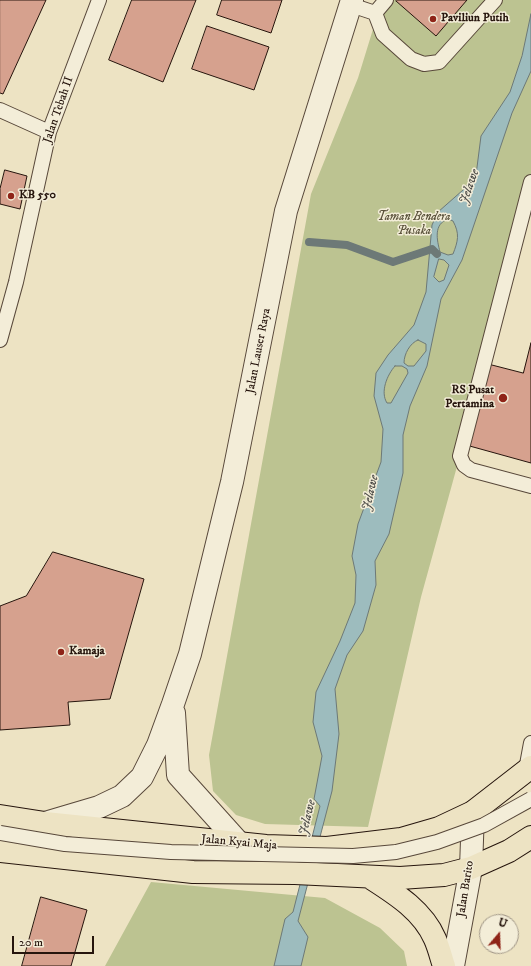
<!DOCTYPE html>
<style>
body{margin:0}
#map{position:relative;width:531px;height:966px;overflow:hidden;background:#ede3c3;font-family:"IM FELL DW Pica",serif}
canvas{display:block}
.north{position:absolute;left:479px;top:914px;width:40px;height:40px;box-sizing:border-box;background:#f3edd8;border:1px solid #a19787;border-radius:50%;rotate:19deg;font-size:11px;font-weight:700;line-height:16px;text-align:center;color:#26150d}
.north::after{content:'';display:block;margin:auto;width:14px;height:18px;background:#8f2418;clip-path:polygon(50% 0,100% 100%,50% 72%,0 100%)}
.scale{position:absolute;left:12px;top:936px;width:82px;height:18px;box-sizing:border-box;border:2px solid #26150d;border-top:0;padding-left:5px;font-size:12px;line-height:14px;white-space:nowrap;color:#26150d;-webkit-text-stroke:3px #f3edd8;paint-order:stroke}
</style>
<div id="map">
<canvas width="531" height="966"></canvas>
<div class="north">U</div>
<div class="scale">20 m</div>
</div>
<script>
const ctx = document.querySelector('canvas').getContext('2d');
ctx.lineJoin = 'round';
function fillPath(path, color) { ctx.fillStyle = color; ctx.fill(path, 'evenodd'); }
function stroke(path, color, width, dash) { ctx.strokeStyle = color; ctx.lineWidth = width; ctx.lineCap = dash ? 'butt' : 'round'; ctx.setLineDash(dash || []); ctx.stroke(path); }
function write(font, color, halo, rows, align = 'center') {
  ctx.font = font + ' "IM FELL DW Pica",serif'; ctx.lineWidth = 3; ctx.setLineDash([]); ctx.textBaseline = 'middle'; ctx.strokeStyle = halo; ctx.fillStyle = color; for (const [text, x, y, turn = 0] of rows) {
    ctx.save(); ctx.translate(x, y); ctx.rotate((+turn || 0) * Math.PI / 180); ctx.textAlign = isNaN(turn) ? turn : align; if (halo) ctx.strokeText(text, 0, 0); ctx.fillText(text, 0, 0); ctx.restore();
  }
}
fillPath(new Path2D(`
 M 382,0 L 531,0 L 531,198 L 421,597 L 368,827 L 265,824 L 236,815 L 213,791 L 209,755 L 311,194 L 358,78 Z
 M 151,882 L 325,898 L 380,928 L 404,951 L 407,966 L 105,966 Z`), '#bcc391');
const water = new Path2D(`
 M 531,14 L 531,71 L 512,113 L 462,260 L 441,299 L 427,366 L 410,406 L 403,435 L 403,473 L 389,534 L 375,561 L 376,585 L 363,631 L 347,655 L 335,689 L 339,734 L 332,791 L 298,921 L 308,937 L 301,966 L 274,966 L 285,919 L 293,912 L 320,806 L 314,799 L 322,756 L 313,722 L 316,692 L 340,641 L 355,603 L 356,575 L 352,556 L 358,524 L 381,462 L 383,429 L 374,396 L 376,373 L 388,355 L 414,325 L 426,292 L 432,225 L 438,212 L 463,190 L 476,175 L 481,136 L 510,92 L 522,56 ZM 448,219 L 453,221 C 460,234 458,241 453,254 L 448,255 L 440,252 C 437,240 433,224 448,219 ZM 439,259 L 444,260 L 449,265 L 444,280 L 439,282 L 434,277 ZM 418,340 L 426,344 L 426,351 L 414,366 L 408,366 L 404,363 C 404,354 410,343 418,340 ZM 395,366 L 402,366 L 407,369 L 408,373 L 391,403 L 387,403 C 380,392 387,375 395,366 Z`);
fillPath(water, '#9dbcbe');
stroke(water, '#6d7977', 1);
stroke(new Path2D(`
 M 309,242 L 347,245 L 393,262 L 432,249 L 437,254`), '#6d7977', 8);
const building = new Path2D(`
 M 0,0 L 46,0 L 3,94 L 0,93 Z
 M 132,0 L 196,0 L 163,82 L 109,60 Z
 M 222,0 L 282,0 L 271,33 L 217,15 Z
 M 397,0 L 467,0 L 436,36 L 396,1 Z
 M 207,26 L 269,47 L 254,90 L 192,69 Z
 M 5,170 L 27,176 L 20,209 L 0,204 L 0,189 Z
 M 531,343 L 531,463 L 466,445 L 488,364 L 523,373 Z
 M 53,552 L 144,579 L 110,699 L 68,702 L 70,725 L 0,730 L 0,606 L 26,596 Z
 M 41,897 L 87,910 L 71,966 L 22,966 Z`);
fillPath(building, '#d6a18e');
stroke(building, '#26150d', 1);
const service = new Path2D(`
 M 351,5 L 375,13 L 383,34 L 411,59 L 424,64 L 439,62 L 495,0
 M 375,13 L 386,0
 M 0,110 L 49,132
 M 531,182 L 460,456 L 464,465 L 471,470 L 531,486
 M 0,340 L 16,282 L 49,132 L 99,0
 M 526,770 L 531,743`);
const tertiary = new Path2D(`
 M 174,713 L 178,775 L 240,844
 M 45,823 L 99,807 L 122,796 L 142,777 L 158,745 L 173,704 L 190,654 L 232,482 L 286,211 L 352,0
 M 453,966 L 471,868 L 473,812`);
const primary = new Path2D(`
 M 0,816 L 45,823 L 266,846 L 327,848 L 401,839 L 439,828 L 473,812 L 531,767
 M 0,851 L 193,872 L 295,873 L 400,878 L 444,875 L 471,868 L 509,851 L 531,837
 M 371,878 C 396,894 423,911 435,939 C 439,948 441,957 444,966`);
stroke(service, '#58483a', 16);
stroke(tertiary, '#58483a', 24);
stroke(primary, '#26150d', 24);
stroke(service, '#f3edd8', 14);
stroke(tertiary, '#f3edd8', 22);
stroke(primary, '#ede3c3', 22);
const serviceBridge = new Path2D(`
 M 0,833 L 65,844 L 171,852 L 353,856 L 396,852 L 437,842 L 484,825 L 531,799`);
stroke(serviceBridge, '#58483a', 16, []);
stroke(serviceBridge, '#f3edd8', 14);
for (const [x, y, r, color] of [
 [433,19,4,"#8f2418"],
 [11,196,4,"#8f2418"],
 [503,398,5,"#8f2418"],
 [61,652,4,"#8f2418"]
]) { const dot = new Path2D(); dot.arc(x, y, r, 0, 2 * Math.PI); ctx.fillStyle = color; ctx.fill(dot); stroke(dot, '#f3edd8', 1.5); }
write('bold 12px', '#26150d', '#f3edd8', [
 ["Paviliun Putih",441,19],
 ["KB 550",19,196],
 ["RS Pusat",494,391,"right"],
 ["Pertamina",494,405,"right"],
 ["Kamaja",69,652]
], 'left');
write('12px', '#26150d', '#f3edd8', [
 ["Jalan Tebah II",59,110,-71],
 ["Jalan Lauser Raya",259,351,-79],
 ["Jalan Kyai Maja",239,843,5],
 ["Jalan Barito",466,889,-81]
]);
write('italic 12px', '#5a523b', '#f3edd8', [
 ["Taman Bendera",414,218],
 ["Pusaka",414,232]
]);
write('italic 13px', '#504f4b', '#f3edd8', [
 ["Jelawe",470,187,-70],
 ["Jelawe",371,493,-77],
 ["Jelawe",308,818,-76]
]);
</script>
